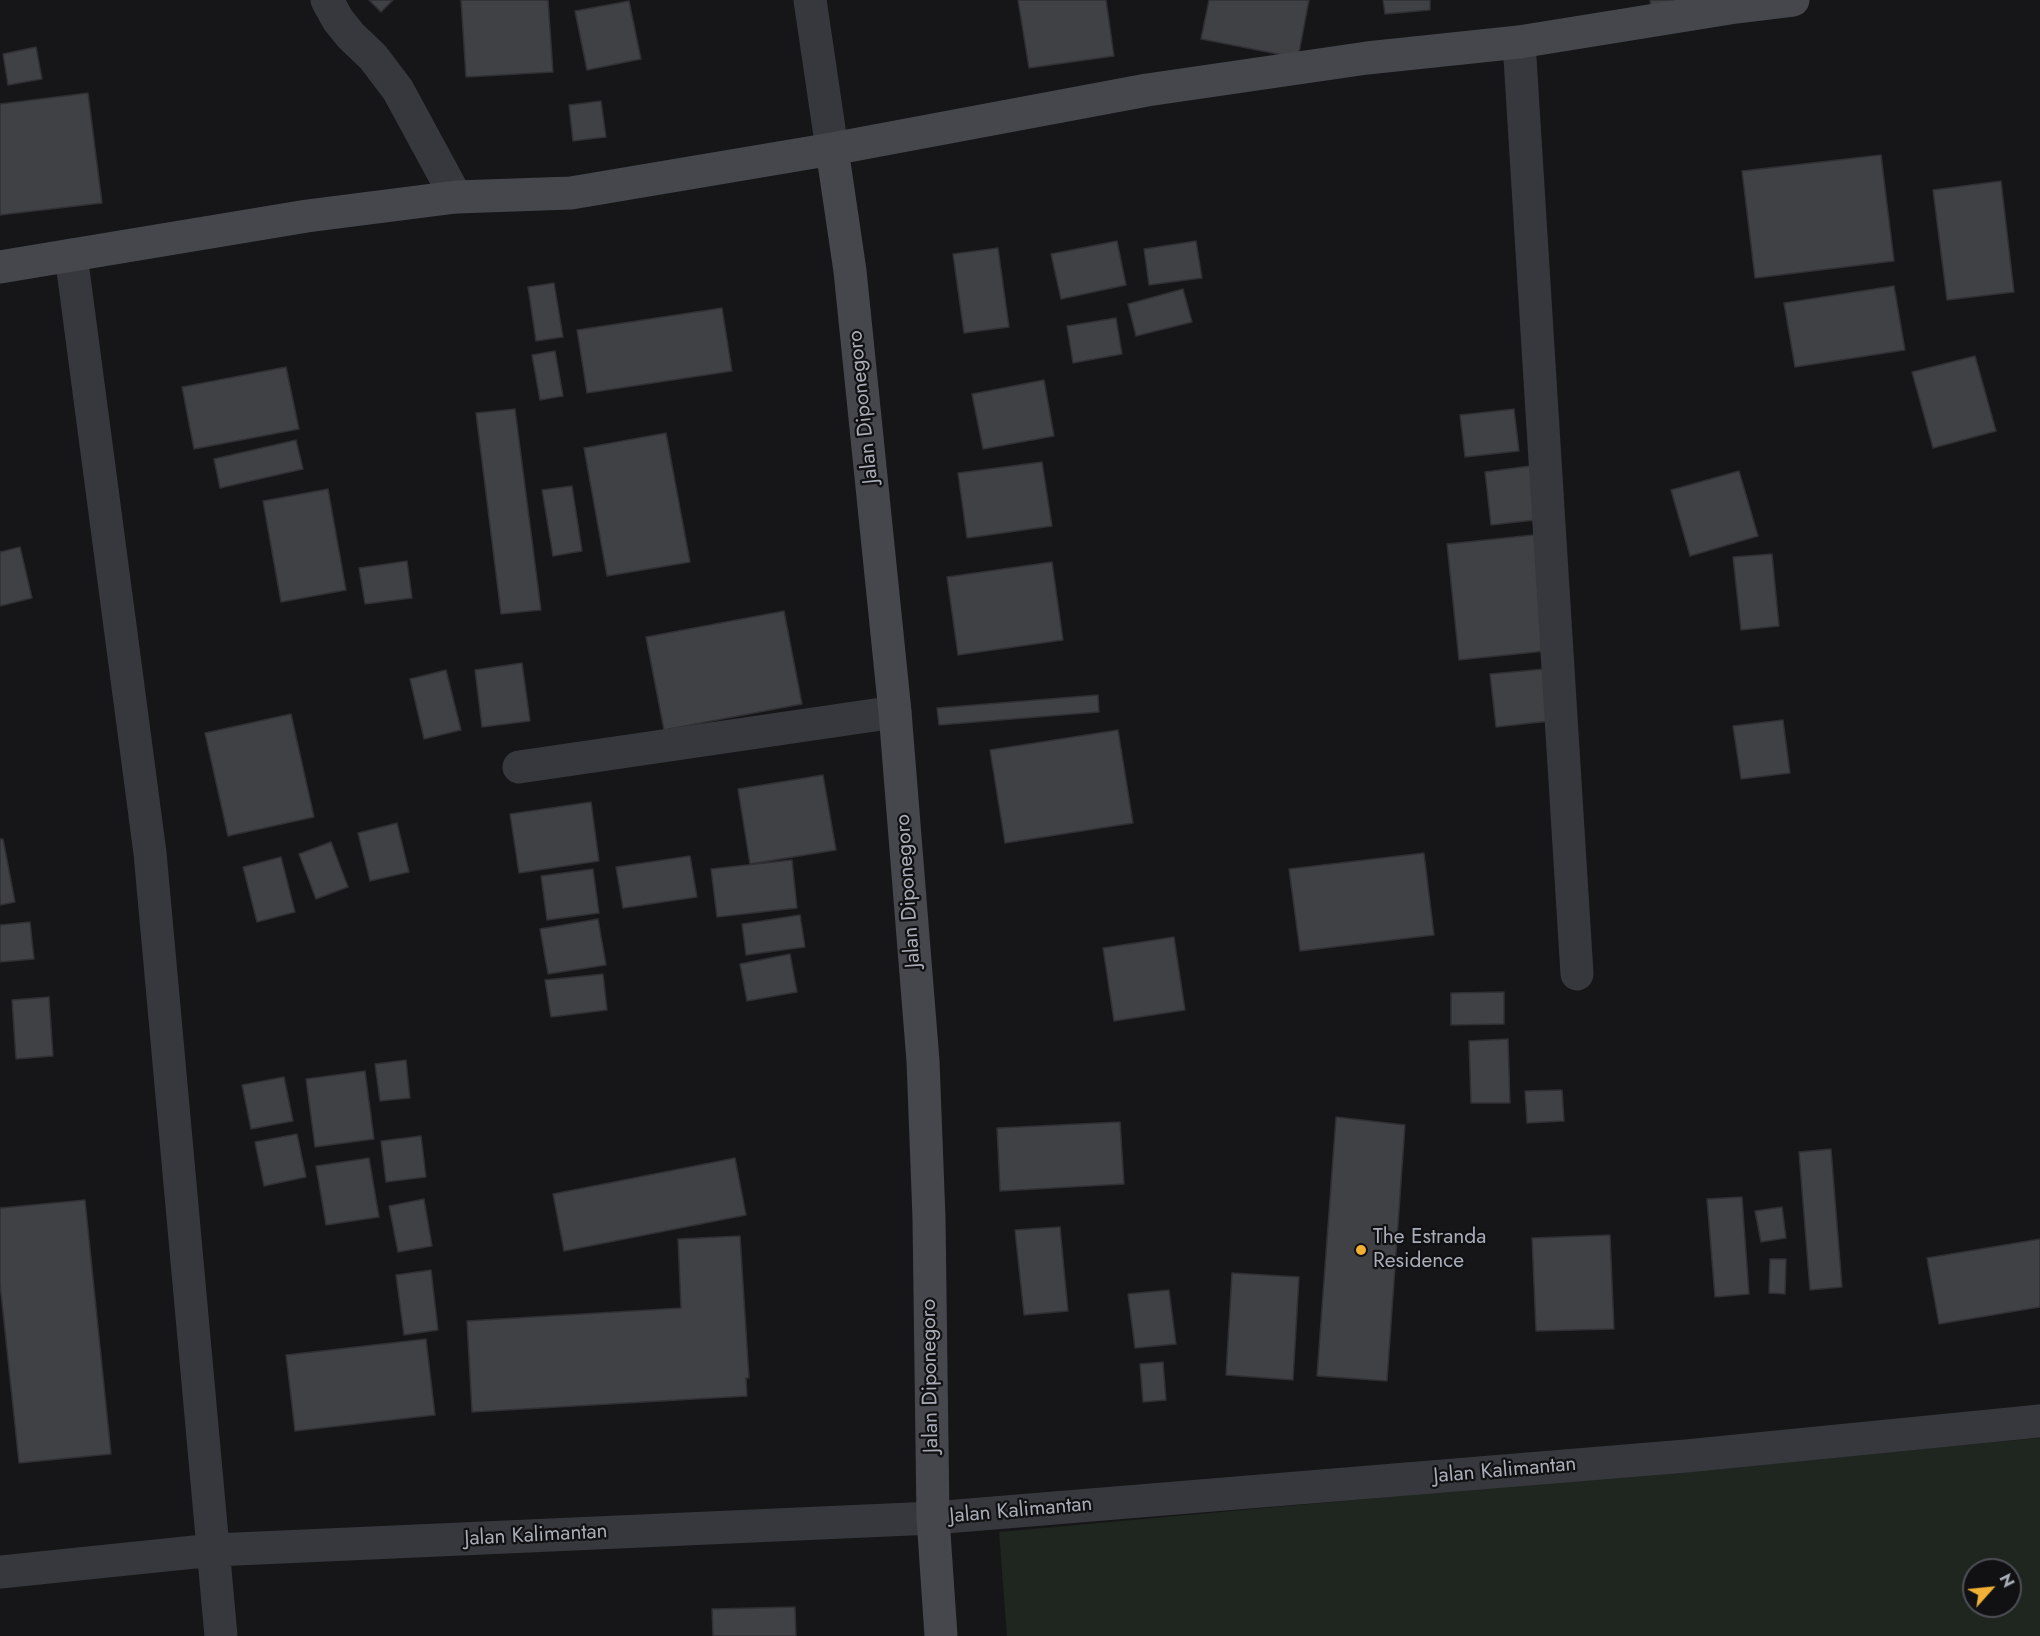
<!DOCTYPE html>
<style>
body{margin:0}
#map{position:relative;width:2040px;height:1636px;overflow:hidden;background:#161618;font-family:Jost,sans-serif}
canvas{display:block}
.north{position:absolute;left:1962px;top:1558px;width:60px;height:60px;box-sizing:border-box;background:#111113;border:2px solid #4d4f55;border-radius:50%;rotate:63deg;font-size:16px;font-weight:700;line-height:24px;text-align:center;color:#a8adb8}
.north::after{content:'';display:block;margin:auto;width:21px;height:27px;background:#f2b134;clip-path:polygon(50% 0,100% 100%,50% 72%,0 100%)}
</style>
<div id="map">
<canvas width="2040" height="1636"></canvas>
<div class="north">N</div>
</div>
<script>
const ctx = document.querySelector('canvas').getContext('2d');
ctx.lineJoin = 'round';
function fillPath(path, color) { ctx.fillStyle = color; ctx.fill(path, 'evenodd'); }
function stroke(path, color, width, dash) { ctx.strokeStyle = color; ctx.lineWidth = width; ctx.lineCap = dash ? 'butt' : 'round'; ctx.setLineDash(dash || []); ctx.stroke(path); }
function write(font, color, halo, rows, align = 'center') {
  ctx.font = font + ' Jost,sans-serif'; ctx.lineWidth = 4.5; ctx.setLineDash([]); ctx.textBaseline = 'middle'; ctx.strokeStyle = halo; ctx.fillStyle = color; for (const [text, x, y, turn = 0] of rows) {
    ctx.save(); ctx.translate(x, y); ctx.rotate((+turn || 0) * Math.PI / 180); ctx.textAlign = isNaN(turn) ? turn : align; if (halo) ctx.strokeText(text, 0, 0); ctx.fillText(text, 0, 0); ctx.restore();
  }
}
fillPath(new Path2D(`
 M 2040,1438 L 2040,1636 L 1007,1636 L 999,1532 ZM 1974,1570 L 2010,1570 L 2010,1606 L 1974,1606 Z`), '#1e261f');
const building = new Path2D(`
 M 369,0 L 393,0 L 381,12 Z
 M 461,0 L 548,0 L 553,72 L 466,77 Z
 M 1018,0 L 1106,0 L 1114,56 L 1029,68 Z
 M 1209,0 L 1309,0 L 1298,58 L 1201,39 Z
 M 1383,0 L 1430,0 L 1430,10 L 1385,14 Z
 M 1650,0 L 1708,0 L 1651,6 Z
 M 629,1 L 641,59 L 587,70 L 575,11 Z
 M 36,47 L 42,79 L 8,85 L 3,54 Z
 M 88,93 L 102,203 L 0,215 L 0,104 Z
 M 601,101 L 606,137 L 573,141 L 569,105 Z
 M 1881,155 L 1894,261 L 1755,278 L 1742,171 Z
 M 2001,181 L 2014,292 L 1947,300 L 1933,190 Z
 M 1117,241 L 1126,285 L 1061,299 L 1051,254 Z
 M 1196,241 L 1202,278 L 1149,285 L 1144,249 Z
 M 998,248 L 1009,327 L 964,333 L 953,254 Z
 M 554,283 L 563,337 L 536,341 L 528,287 Z
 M 1894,286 L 1905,350 L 1795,367 L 1784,303 Z
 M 1183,289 L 1192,322 L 1136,336 L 1128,304 Z
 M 722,308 L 732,371 L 587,393 L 577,330 Z
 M 1116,318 L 1122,354 L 1073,363 L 1067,326 Z
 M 555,351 L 563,396 L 540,400 L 532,355 Z
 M 1975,356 L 1996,431 L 1933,448 L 1912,372 Z
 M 286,367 L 299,429 L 194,449 L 182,387 Z
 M 1044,380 L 1054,436 L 983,449 L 972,394 Z
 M 515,409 L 541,610 L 501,614 L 476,413 Z
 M 1514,409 L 1519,451 L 1465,457 L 1460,415 Z
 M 666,433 L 690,562 L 607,576 L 584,448 Z
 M 296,440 L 303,469 L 220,488 L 214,459 Z
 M 1042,462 L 1052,526 L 967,538 L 958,473 Z
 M 1537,465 L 1544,519 L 1491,525 L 1485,472 Z
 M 1739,471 L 1758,536 L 1690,556 L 1671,490 Z
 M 572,486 L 582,551 L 553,556 L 542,490 Z
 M 328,489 L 346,590 L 281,602 L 263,501 Z
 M 1543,534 L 1555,650 L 1459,660 L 1447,544 Z
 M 20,547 L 32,598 L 0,606 L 0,552 Z
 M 1772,554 L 1779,626 L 1741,630 L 1733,557 Z
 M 407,561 L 412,598 L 365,604 L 359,568 Z
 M 1052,562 L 1063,640 L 958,655 L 947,577 Z
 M 784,611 L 802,704 L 664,730 L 646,637 Z
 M 522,663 L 530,721 L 482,727 L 475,670 Z
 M 1545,669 L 1550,721 L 1496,727 L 1490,674 Z
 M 446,670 L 461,730 L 424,739 L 410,679 Z
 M 1098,695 L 1099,712 L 939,725 L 937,708 Z
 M 291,714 L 314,817 L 228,836 L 205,733 Z
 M 1783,720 L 1790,773 L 1741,779 L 1733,726 Z
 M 1118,730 L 1133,823 L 1005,843 L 990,750 Z
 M 823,775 L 836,850 L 750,864 L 738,789 Z
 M 591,802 L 599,861 L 519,873 L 510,814 Z
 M 397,823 L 409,872 L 370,881 L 358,833 Z
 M 0,839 L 3,839 L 15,902 L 0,905 Z
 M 331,842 L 348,887 L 316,899 L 299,854 Z
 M 1424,853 L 1434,935 L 1300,951 L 1289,869 Z
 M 690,856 L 697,897 L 623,908 L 616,867 Z
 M 281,857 L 295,912 L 257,922 L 243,867 Z
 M 792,860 L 797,908 L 717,917 L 711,869 Z
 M 593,869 L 599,913 L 547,920 L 541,876 Z
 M 800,915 L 805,947 L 746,955 L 742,924 Z
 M 598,919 L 606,965 L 548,974 L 540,929 Z
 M 30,922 L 34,959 L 0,962 L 0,925 Z
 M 1174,937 L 1185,1010 L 1114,1021 L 1103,948 Z
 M 790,954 L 797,992 L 747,1001 L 740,964 Z
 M 603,974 L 607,1010 L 551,1017 L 545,980 Z
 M 1504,992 L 1504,1024 L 1451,1025 L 1451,993 Z
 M 49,997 L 53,1056 L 16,1059 L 12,1000 Z
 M 1508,1039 L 1510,1103 L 1471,1103 L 1469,1041 Z
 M 406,1060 L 410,1098 L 380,1101 L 375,1064 Z
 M 365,1071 L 374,1139 L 315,1147 L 306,1079 Z
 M 284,1077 L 293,1121 L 251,1129 L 242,1085 Z
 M 1562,1090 L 1564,1121 L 1527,1123 L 1525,1091 Z
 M 1336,1117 L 1405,1125 L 1387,1381 L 1317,1376 Z
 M 1120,1122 L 1124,1184 L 1000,1191 L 997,1128 Z
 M 297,1134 L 306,1177 L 264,1186 L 255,1142 Z
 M 421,1136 L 426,1177 L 386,1182 L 381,1141 Z
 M 1831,1149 L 1842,1287 L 1810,1290 L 1799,1152 Z
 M 369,1158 L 379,1217 L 326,1225 L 316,1166 Z
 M 735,1158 L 746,1215 L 564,1251 L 553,1194 Z
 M 1742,1197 L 1749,1294 L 1715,1297 L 1707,1199 Z
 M 424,1199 L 432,1246 L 398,1252 L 389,1206 Z
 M 85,1200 L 111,1454 L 19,1463 L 0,1284 L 0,1208 Z
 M 1782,1207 L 1786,1238 L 1761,1242 L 1755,1211 Z
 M 1060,1227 L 1068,1311 L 1024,1315 L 1015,1230 Z
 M 1610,1235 L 1614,1329 L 1536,1331 L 1532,1238 Z
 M 740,1236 L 749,1378 L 746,1378 L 747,1396 L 472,1412 L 467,1321 L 681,1308 L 678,1239 Z
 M 2040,1239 L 2040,1307 L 1939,1324 L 1927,1258 Z
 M 1770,1259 L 1786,1259 L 1785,1294 L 1769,1293 Z
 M 431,1270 L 438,1330 L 404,1335 L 396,1275 Z
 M 1232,1273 L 1299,1277 L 1293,1380 L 1226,1375 Z
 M 1169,1290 L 1176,1344 L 1135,1348 L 1128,1294 Z
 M 426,1339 L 435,1415 L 295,1431 L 286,1355 Z
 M 1163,1362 L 1166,1400 L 1143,1402 L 1140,1364 Z
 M 795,1607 L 796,1636 L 713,1636 L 712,1609 Z`);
fillPath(building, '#404145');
stroke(building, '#303034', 1.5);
stroke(new Path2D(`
 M 327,0 L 338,20 L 351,36 L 373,57 L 398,90 L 456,197
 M 1519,42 L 1577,974
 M 71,255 L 150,853 L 221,1636
 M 519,767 L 895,712
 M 0,1572 L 214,1550 L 933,1518 L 1686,1456 L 2040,1421`), '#37383d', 33);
stroke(new Path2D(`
 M 810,0 L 832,149`), '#37383d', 33);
stroke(new Path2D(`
 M 832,149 L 850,271 L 895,712 L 923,1061 L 929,1218 L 933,1518 L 941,1636
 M 0,267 L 307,216 L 456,197 L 571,193 L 832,149 L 1147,90 L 1367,58 L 1519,42 L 1736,7 L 1793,0`), '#45474d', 33);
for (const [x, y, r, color] of [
 [1361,1250,6,"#f2b134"]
]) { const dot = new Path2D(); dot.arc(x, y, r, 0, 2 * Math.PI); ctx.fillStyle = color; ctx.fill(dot); stroke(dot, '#111113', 2); }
write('21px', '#a8adb8', '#111113', [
 ["Jalan Diponegoro",864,407,-96],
 ["Jalan Diponegoro",909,891,-94],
 ["Jalan Diponegoro",931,1376,-91],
 ["Jalan Kalimantan",1505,1471,-5],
 ["Jalan Kalimantan",1021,1511,-5],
 ["Jalan Kalimantan",536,1536,-3]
]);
write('21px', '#a8adb8', '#111113', [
 ["The Estranda",1373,1238],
 ["Residence",1373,1262]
], 'left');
</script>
